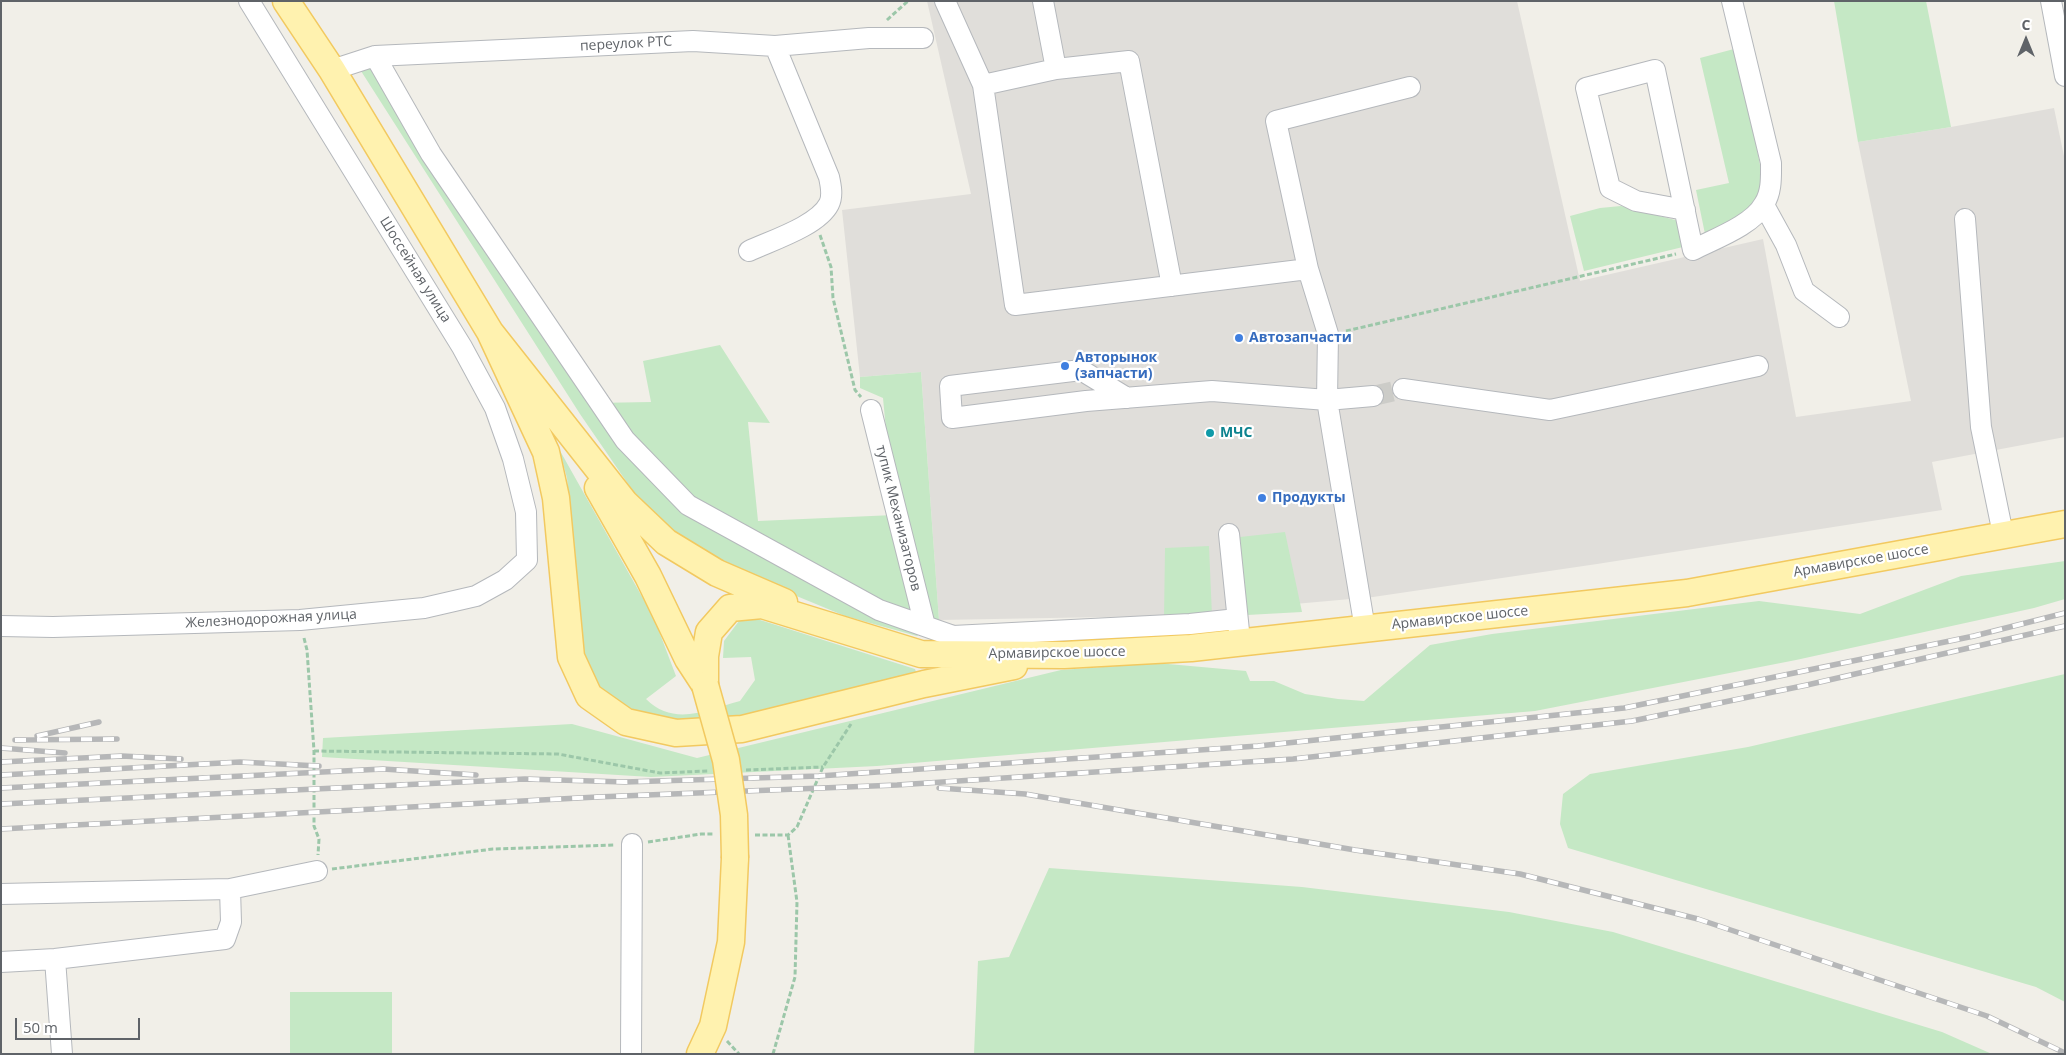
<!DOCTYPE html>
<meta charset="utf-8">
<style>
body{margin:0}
#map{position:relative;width:2066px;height:1055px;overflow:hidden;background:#f1efe8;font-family:"Open Sans",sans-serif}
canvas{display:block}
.frame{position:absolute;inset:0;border:2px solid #5f6368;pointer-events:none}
.north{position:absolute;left:2001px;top:15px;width:50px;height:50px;-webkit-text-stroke:4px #fff;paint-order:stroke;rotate:0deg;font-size:14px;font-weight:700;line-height:20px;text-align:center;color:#5f6368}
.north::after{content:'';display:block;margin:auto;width:18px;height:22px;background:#5f6368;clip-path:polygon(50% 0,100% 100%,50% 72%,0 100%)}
.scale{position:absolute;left:15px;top:1018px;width:125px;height:22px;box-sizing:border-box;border:2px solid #5f6368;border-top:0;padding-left:6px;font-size:15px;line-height:18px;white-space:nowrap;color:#5f6368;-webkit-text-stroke:4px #fff;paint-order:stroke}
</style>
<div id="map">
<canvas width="2066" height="1055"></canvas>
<div class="frame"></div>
<div class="north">С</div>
<div class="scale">50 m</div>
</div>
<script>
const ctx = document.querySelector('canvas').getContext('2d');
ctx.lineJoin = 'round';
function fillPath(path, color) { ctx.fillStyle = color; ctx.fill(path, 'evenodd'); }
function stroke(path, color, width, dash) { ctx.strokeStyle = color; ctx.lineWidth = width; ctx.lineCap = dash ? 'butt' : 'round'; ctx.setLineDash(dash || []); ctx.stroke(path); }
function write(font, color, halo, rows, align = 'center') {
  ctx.font = font + ' "Open Sans",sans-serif'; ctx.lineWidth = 4.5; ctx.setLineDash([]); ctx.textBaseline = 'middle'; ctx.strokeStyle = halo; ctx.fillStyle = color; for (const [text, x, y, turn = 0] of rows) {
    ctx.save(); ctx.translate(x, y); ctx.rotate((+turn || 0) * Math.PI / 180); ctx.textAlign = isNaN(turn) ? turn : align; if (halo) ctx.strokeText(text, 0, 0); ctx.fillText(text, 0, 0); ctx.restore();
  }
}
fillPath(new Path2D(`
 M 927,1 L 1517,1 L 1580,281 L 1763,239 L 1796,417 L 1911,401 L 1858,142 L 1951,127 L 2054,108 L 2065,161 L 2065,437 L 1932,462 L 1942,510 L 1597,564 L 1373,597 L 1160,616 L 939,620 L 921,372 L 860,377 L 842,210 L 971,194 Z`), '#e0deda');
fillPath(new Path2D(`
 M 1834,1 L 1926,1 L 1951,127 L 1858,142 Z
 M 1734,49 L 1745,89 L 1763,180 L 1756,204 L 1740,217 L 1705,234 L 1696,190 L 1729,183 L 1700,58 Z
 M 371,63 L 594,403 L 651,402 L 643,361 L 720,345 L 770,423 L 748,422 L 758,521 L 894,515 L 883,398 L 860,388 L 860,377 L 921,372 L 939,620 L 917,636 L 845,616 L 714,562 L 648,513 L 580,414 L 361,71 Z
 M 1621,206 L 1683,222 L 1687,246 L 1584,271 L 1570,216 L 1600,208 Z
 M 559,449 L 654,618 L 676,676 L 646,699 C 674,727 707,710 740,701 L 755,680 L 751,657 L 723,658 L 724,641 L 739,621 L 757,619 L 915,669 L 917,675 L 740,722 L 687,726 L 642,718 L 607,698 L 584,663 L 567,478 Z
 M 1285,532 L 1302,612 L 1247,615 L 1240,537 Z
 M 1209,546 L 1212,616 L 1164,619 L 1165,548 Z
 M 2065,561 L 2065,599 L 2034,608 L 1796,660 L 1535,711 L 877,766 L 651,777 L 322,757 L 323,738 L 572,724 L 697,758 L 1061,670 L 1157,663 L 1246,671 L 1250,681 L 1274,681 L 1305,694 L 1338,699 L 1364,701 L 1430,645 L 1492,634 L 1759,601 L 1860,614 L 1961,576 Z
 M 2065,674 L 2065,1002 L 2036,987 L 1568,848 L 1560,824 L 1563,794 L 1590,774 L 1748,747 Z
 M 1049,868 L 1302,887 L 1509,912 L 1613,932 L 1942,1032 L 1992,1054 L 974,1054 L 978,961 L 1009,957 Z
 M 290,992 L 392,992 L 392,1054 L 290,1054 Z`), '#c5e8c5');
stroke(new Path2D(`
 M 1373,396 L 1403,389`), '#ccccc8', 20, [20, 10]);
const minor = new Path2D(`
 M 945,1 L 983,85 L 1015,305 L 1308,269 L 1328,334 L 1327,400 L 1365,629
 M 1043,1 L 1056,69
 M 2051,1 L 2065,76
 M 375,56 L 431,154 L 625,440 L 688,505 L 879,610 L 953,636 L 1190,624 L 1237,619
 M 332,70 L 375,56 L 693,41 L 775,46 L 869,38 L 923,38
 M 983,85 L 1056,69 L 1129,61 L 1172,286
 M 1764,205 L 1786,245 L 1804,291 L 1839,317
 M 1685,210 L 1636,201 L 1610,188 L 1586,88 L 1655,70 L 1693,250 C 1714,239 1753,225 1764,204 C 1772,192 1771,176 1771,163 L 1732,1
 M 1965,219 L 1981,427 L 2003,534
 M 749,251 C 770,241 818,226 829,204 C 833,196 831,186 829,177 L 775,46
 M 1308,269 L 1276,121 L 1410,87
 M 1403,389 L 1550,410 L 1758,366
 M 1127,398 L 1081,370 L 950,386 L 952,418 L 1086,401 L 1212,391 L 1327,400 L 1373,396
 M 871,410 L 925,626
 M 1229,534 L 1239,631
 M 1,626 L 53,627 L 300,620 L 424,608 L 476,596 L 505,580 L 527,560 L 526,512 L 513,459 L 495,408 L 462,347 L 249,1
 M 1,894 L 230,889 L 317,871
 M 55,959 L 62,1054
 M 1,962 L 55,959 L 225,939 L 231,922 L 230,889
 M 631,1054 L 632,844`);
const major = new Path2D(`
 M 286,1 L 332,70 L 490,332 L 625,503 L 666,542 L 717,573 L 784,602
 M 490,332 L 546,452 L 556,498 L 571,657 L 589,696 L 626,722 L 676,733 L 742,729 L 924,684 L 1014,666
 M 598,488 L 648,576 L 688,659 L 705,685
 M 705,685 L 705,656 L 709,632 L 730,608 L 762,605 L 921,654 L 1064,655 L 1191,648 L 1687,593 L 2065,524
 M 700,1054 L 713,1026 L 731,942 L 735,858`);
stroke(minor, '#b5b8bc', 22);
stroke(major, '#f2c960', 29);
stroke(new Path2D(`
 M 887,20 L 908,1
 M 820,235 L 831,267 L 833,298 L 855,390 L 861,397
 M 1346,331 L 1676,254
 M 304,638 L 307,650 L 314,751 L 314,826 L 319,839 L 318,855
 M 314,751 L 558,754 L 660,773 L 708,771
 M 746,770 L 823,767
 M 755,835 L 788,835 L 797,827 L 823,767 L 851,724
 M 648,842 L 701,834 L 714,834
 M 332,869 L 493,849 L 615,845
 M 727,1041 L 739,1054
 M 773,1054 L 795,977 L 797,902 L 788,835`), '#9cc7a9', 3, [5, 2.5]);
stroke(minor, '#fff', 20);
stroke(major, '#fff2af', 26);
const rail = new Path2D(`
 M 37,736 L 99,722
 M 15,740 L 117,739
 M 1,748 L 65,753
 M 1,762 L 122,756 L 181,759
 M 1,775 L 240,762 L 319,766
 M 1,788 L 383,769 L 476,775
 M 939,788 L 1025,794 L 1355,850 L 1520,874 L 1698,919 L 1987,1016 L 2065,1053
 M 1,804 L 525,779 L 625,782 L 819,776 L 1258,746 L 1624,708 L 1974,636 L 2065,613
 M 1,829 L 597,797 L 897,785 L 1293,759 L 1632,721 L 1807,685 L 2065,626`);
stroke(rail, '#b6b7b8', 5.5);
stroke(rail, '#fff', 4, [11]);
const majorBridge = new Path2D(`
 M 705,685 L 726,760 L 734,815 L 735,858`);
stroke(majorBridge, '#f2c960', 29, []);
stroke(majorBridge, '#fff2af', 26);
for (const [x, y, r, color] of [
 [1239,338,5,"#3f7fe0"],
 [1065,366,5,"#3f7fe0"],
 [1210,433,5,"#0f9aa8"],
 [1262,498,5,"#3f7fe0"]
]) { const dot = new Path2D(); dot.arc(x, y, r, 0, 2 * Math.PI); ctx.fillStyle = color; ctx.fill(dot); stroke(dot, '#fff', 2); }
write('14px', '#5f6368', '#fff', [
 ["переулок РТС",626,44,-3],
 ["Шоссейная улица",415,270,58],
 ["тупик Механизаторов",898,518,76],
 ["Армавирское шоссе",1861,561,-10],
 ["Армавирское шоссе",1460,618,-6],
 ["Железнодорожная улица",271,619,-3],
 ["Армавирское шоссе",1057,653,-1]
]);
write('bold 14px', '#366cbe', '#fff', [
 ["Автозапчасти",1249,338],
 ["Авторынок",1075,358],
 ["(запчасти)",1075,374],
 ["Продукты",1272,498]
], 'left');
write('bold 14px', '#0d838f', '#fff', [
 ["МЧС",1220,433]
], 'left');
</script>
